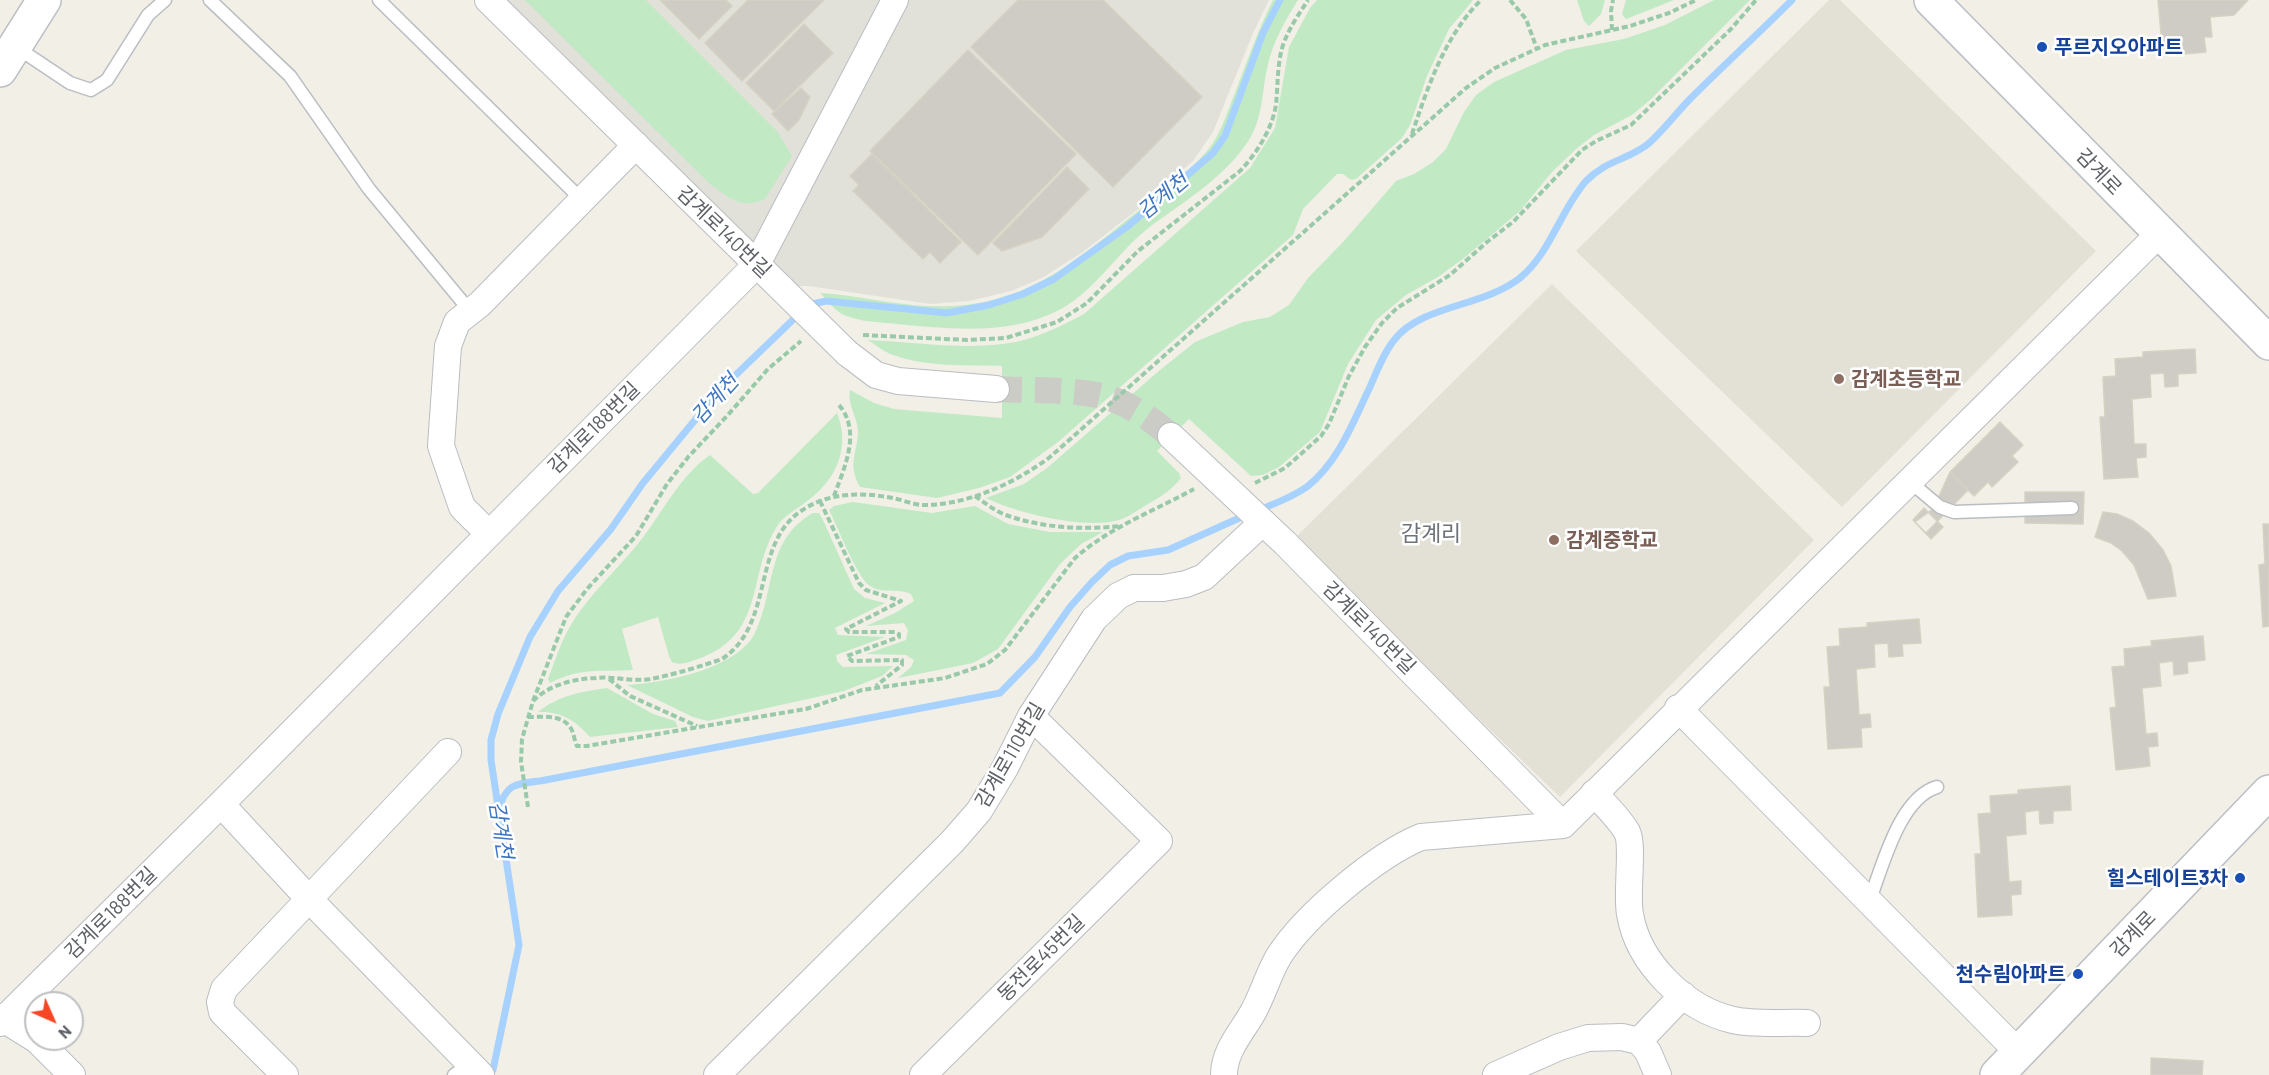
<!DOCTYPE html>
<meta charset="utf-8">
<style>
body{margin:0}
#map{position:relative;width:2269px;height:1075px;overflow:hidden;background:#f1efe6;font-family:Barlow,sans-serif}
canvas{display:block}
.north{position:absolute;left:24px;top:991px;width:60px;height:60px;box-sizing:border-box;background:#fff;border:2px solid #bec0c2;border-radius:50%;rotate:135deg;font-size:16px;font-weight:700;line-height:24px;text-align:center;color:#5d6167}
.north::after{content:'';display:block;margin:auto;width:21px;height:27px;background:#f64626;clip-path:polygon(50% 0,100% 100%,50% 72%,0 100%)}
</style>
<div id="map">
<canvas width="2269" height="1075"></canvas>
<div class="north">N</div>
</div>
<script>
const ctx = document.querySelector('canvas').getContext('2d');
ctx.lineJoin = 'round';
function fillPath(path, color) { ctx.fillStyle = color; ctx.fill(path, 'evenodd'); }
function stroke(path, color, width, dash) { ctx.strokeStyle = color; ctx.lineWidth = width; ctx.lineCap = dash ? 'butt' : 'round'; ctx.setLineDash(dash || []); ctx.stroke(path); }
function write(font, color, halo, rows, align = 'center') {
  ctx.font = font + ' Barlow,"Noto Sans KR",sans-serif'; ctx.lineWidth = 5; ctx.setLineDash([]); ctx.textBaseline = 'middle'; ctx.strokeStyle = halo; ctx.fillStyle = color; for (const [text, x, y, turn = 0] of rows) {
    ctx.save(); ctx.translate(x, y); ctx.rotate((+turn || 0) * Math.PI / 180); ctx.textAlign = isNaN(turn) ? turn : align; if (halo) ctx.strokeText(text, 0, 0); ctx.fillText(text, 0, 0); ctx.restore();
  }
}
fillPath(new Path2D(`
 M 488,0 L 1269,0 L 1253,33 L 1213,132 L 1193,161 L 1142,206 L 1083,252 L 1042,278 L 1011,291 L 969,301 L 930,304 L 809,286 L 791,286 Z`), '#e1e1da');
fillPath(new Path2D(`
 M 1829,0 L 1840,0 L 2096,251 L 1842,507 L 1576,251 Z
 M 1552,284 L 1814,540 L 1560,797 L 1293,540 Z`), '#e3e1d6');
fillPath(new Path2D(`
 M 525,0 L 646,0 L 777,131 L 792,156 L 765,199 C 741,210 730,198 711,185 Z
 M 1273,0 L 1298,0 C 1287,18 1276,36 1270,57 C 1261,86 1265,117 1247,143 C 1222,179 1185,201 1151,226 C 1119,250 1097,289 1061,309 C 1011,336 952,329 897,324 C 879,322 860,322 844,315 C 835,311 827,300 820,293 C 857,295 893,305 929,306 C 1016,310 1065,270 1128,219 C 1154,199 1195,169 1213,143 C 1223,127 1228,110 1235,93 C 1247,62 1258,30 1273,0 Z
 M 1317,0 L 1473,0 L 1449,29 L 1427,76 L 1410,125 L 1402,138 L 1356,179 L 1351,180 L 1343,174 L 1337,174 L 1303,209 L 1293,235 L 1058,442 L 1010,477 L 979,488 L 937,498 L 860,487 C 847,464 857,455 858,432 C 858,418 847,405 850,390 L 874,403 L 894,409 L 1002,418 L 1002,366 C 966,365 927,367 893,355 C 884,352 876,345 868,340 C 916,342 969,351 1016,342 C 1040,337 1063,325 1084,314 L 1250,168 L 1275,128 L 1289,47 L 1310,8 Z
 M 1577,0 L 1605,0 L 1601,14 L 1589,26 L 1584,21 Z
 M 1626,0 L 1674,0 L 1626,19 L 1622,14 Z
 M 1714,0 L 1750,0 L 1650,100 L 1632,115 L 1594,135 L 1576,149 L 1552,172 L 1520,211 L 1464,258 L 1438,277 L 1406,295 L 1376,320 L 1348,364 L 1320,432 L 1279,467 L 1263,475 L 1251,476 L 1189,419 L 1157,451 L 1179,473 L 1181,478 C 1173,489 1159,498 1148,504 C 1139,509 1129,517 1119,520 C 1086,530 1016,513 986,498 L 1024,484 L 1047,468 L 1160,370 L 1195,342 L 1243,322 L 1270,317 L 1289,305 L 1308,278 L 1344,241 L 1396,181 L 1414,174 L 1433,162 L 1446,149 L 1464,112 L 1476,95 L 1494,82 L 1566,50 L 1624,39 L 1665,25 Z
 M 837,413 C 850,445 838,477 811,498 C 800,508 784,514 776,528 C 747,576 766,635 698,659 C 688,662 681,666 672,662 L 669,656 L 658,617 L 622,629 L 633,670 C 600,672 581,667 550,683 L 548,679 C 554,664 559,647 567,632 C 586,596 620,568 644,536 C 665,508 681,475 710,455 L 753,494 L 758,493 Z
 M 853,502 L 932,513 L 975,506 L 1008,524 L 1050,532 L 1103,532 L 1081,544 L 1060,564 L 998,649 L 973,663 L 898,678 L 911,667 L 914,660 L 906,655 L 866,654 L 906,640 L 908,630 L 904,623 L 866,626 L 895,613 L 914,601 L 911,594 C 898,588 882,594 870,586 C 857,578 837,525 829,510 L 834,506 Z
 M 813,513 L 819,513 L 823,520 L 854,589 L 865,598 L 885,603 L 835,628 L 838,635 L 885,637 L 836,655 L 837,661 L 843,667 L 893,666 L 882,676 L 844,691 L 708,721 L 693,717 L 627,685 C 664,683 737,669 755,633 C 776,590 765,540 813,513 Z
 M 607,688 L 653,714 L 675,721 L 678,727 L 590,737 C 575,720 561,711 538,712 C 559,695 581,692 607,688 Z`), '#c1eac4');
stroke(new Path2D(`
 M 808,305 L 826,301 L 947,313 L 989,305 L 1023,294 L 1054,279 L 1128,226 L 1213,153 L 1225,136 L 1263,33 L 1280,0
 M 1259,510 C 1276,503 1293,497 1308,486 C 1339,461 1353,422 1370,387 C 1377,371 1384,352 1395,339 C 1422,305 1483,307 1520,278 C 1551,252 1560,211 1586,181 C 1606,160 1628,160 1648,144 C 1664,130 1676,113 1691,98 C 1724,65 1759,33 1792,0
 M 498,811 C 506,784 514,784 540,781 L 1000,693 L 1035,657 L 1070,607 L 1092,582 L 1110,565 L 1128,556 L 1168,550 L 1246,515
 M 486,1075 L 493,1070 L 519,945 L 491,760 L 491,740 L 498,714 L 530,637 L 558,591 L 611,529 L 643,483 L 719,391 L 800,313`), '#a7d2ff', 7);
const building = new Path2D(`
 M 660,0 L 726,0 L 732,6 L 699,39 Z
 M 748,0 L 824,0 L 742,81 L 705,43 Z
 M 1018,0 L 1103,0 L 1202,97 L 1113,187 L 971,47 Z
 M 2158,0 L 2248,0 L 2234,15 L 2210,17 L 2212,37 L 2204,37 L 2206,52 L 2163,56 Z
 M 804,24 L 833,53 L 774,111 L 746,83 Z
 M 968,50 L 1076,154 L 978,255 L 870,151 Z
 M 801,88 L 810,97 L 799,120 L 788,131 L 772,114 Z
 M 872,154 L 961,242 L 940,263 L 930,252 L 923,259 L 853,191 L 859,185 L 850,176 Z
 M 1067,167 L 1089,189 L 1042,237 L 1002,251 L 993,243 Z
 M 2195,349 L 2196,373 L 2178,374 L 2178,386 L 2165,387 L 2164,373 L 2150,374 L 2151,397 L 2132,399 L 2134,444 L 2146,444 L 2146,457 L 2136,458 L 2138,477 L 2104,479 L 2100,417 L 2105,417 L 2103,377 L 2116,376 L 2115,359 L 2143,357 L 2143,352 Z
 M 2000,422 L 2023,445 L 2012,456 L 2018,462 L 1992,487 L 1988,482 L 1974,496 L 1950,472 Z
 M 1950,472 L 1968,490 L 1926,533 L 1915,522 L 1933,509 Z
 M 2025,492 L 2084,492 L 2083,524 L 2025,523 Z
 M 1924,508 L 1943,527 L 1931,539 L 1913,520 Z
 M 2103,512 L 2117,514 L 2133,521 L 2149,533 L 2163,550 L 2171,566 L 2176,596 L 2148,599 L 2134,565 L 2122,551 L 2111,543 L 2095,537 Z
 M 2263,524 L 2269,524 L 2269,626 L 2263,627 L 2259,565 L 2265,564 Z
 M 1919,619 L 1921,643 L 1902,644 L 1903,656 L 1889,657 L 1888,643 L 1874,644 L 1875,667 L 1856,669 L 1859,715 L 1870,714 L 1871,727 L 1861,728 L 1862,747 L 1828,749 L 1824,687 L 1830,687 L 1827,647 L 1840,646 L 1839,629 L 1867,627 L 1867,623 Z
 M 2203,636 L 2205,660 L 2187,662 L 2188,673 L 2174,675 L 2173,661 L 2159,663 L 2161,686 L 2142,688 L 2146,734 L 2157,733 L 2158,746 L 2148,747 L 2150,766 L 2116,770 L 2110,708 L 2116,707 L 2112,667 L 2125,666 L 2124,649 L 2152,646 L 2151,641 Z
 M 2070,786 L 2071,810 L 2053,811 L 2053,823 L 2040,824 L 2039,810 L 2025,812 L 2026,834 L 2006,836 L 2009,882 L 2021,881 L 2021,894 L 2011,895 L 2012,915 L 1978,917 L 1975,854 L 1981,854 L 1978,814 L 1991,813 L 1990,796 L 2018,794 L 2018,790 Z
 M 2151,1058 L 2203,1061 L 2202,1075 L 2151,1075 Z`);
fillPath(building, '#ceccc4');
stroke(building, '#d6d2c3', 1.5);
stroke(new Path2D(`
 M 996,389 C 1030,391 1081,388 1112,399 C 1135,407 1154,421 1171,436`), '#ccccc6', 26, [26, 13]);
const lane = new Path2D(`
 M 210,0 L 290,76 L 369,189 L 470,311
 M 379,0 L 582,200
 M 16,47 L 70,83 L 91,90 L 107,80 L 148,15 L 165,0
 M 1909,481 L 1940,507 L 1954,512 L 2072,508
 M 1869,902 C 1882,868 1899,798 1937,787
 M 454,1075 L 469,1064`);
const street = new Path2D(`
 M 488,0 L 782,289
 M 847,353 L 876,375 L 898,381 L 996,389
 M 1171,436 L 1285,543 L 1563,825
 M 489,534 L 462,507 L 441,446 L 448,346 L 457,322 L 480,304 L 636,145
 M 1678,708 L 2019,1053
 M 1594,793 C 1605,805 1619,818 1627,832 C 1634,845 1626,894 1630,914 C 1638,963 1685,1009 1733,1020 C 1755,1025 1784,1022 1807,1023
 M 221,804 L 309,899 L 481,1075
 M 0,1017 L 37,1040 L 72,1075
 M 0,1023 L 221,804 L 757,264 L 895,0
 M 1639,1041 L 1683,995
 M 285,1075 L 222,1012 L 220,1002 L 224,989 L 448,752
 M 717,1075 L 952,842 L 979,811 L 1005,768 L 1031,716 L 1094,619 L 1118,596 L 1134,588 L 1163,588 L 1186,584 L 1204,577 L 1263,522
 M 923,1075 L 1159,841 L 1031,716
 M 1224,1075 C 1224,1051 1241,1033 1252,1014 C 1263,995 1268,974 1279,956 C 1305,915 1377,855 1421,837 L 1563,825 L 2159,234
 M 1496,1075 L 1559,1047 L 1588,1038 L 1622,1037 L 1639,1041 L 1648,1052 L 1658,1075`);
const secondary = new Path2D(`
 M 1931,0 L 2269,343
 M 0,70 L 44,0
 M 1997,1075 L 2269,792`);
stroke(lane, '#babdc2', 15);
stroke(street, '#babdc2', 28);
stroke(secondary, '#bbbec4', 36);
stroke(new Path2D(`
 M 1510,0 L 1526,19 L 1537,49
 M 1612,30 L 1611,11 L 1613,0
 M 1412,134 C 1428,86 1445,36 1481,0
 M 863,335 L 967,340 L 1006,338 L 1057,322 L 1087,303 L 1138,251 L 1240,171 C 1257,153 1272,129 1276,105 C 1278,85 1277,64 1283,45 C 1289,28 1299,14 1308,0
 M 1255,483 L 1285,468 L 1321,436 L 1329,424 L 1349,376 L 1365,347 L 1382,323 L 1397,308 L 1450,275 L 1487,242 L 1513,222 L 1582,150 L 1596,141 L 1631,125 L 1731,29 L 1756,0
 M 834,496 C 844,468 862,432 839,405
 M 975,496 C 985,503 995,511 1006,515 C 1041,528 1085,530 1121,526
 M 820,501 L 859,583 L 866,590 L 901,601 L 846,629 L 849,632 L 895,632 L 899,634 L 899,637 L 847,656 L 852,661 L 902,660 L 902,665 L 876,686
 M 609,679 L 630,696 L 697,726
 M 533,701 C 549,685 572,679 596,678 C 614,676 632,682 651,679 C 675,674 699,667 722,659 C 775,624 751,545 801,511 C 829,492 862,492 893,498 C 903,500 914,505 924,505 C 968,505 1015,483 1050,457 L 1466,88 L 1495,68 L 1545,45 L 1630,26 L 1669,13 L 1696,0
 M 528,717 C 542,717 561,714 570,727 C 574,732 574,740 577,746 L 587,746 L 806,709 L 862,690 L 945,678 L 987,664 L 1005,650 L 1075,558 C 1110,527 1154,511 1194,489
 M 528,807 L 521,762 L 522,739 L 533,701 L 566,617 L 587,589 L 636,536 L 667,484 L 689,456 L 727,416 L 768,369 L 801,341`), '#98c9a9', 4, [6, 3]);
stroke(lane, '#fff', 12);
stroke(street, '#fff', 26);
stroke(secondary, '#fff', 33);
const streetBridge = new Path2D(`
 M 782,289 L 847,353`);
stroke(streetBridge, '#babdc2', 28, []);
stroke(streetBridge, '#fff', 26);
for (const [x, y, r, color] of [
 [2042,47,6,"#1a4fb4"],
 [1839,379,6,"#8d6e63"],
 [1554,540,6,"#8d6e63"],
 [2240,878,6,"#1a4fb4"],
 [2078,974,6,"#1a4fb4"]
]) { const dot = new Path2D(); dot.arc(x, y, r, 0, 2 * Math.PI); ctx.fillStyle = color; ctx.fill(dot); stroke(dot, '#fff', 2); }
write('bold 20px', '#164399', '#fff', [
 ["푸르지오아파트",2054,47,"left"],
 ["힐스테이트3차",2228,878],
 ["천수림아파트",2066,974]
], 'right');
write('20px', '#5d6167', '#fff', [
 ["감계로",2099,172,46],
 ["감계로140번길",724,232,44],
 ["감계로188번길",594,428,-45],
 ["감계로140번길",1369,628,45],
 ["감계로110번길",1010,755,-60],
 ["감계로188번길",111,913,-45],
 ["감계로",2133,934,-46],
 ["동전로45번길",1041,958,-45]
]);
write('bold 20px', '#785e54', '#fff', [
 ["감계초등학교",1851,379],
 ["감계중학교",1566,540]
], 'left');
write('italic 21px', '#3d75c4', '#fff', [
 ["감계천",1163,196,-40],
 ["감계천",715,399,-48],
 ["감계천",501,830,81]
]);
write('22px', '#6e7379', '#fff', [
 ["감계리",1431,534]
]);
</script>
